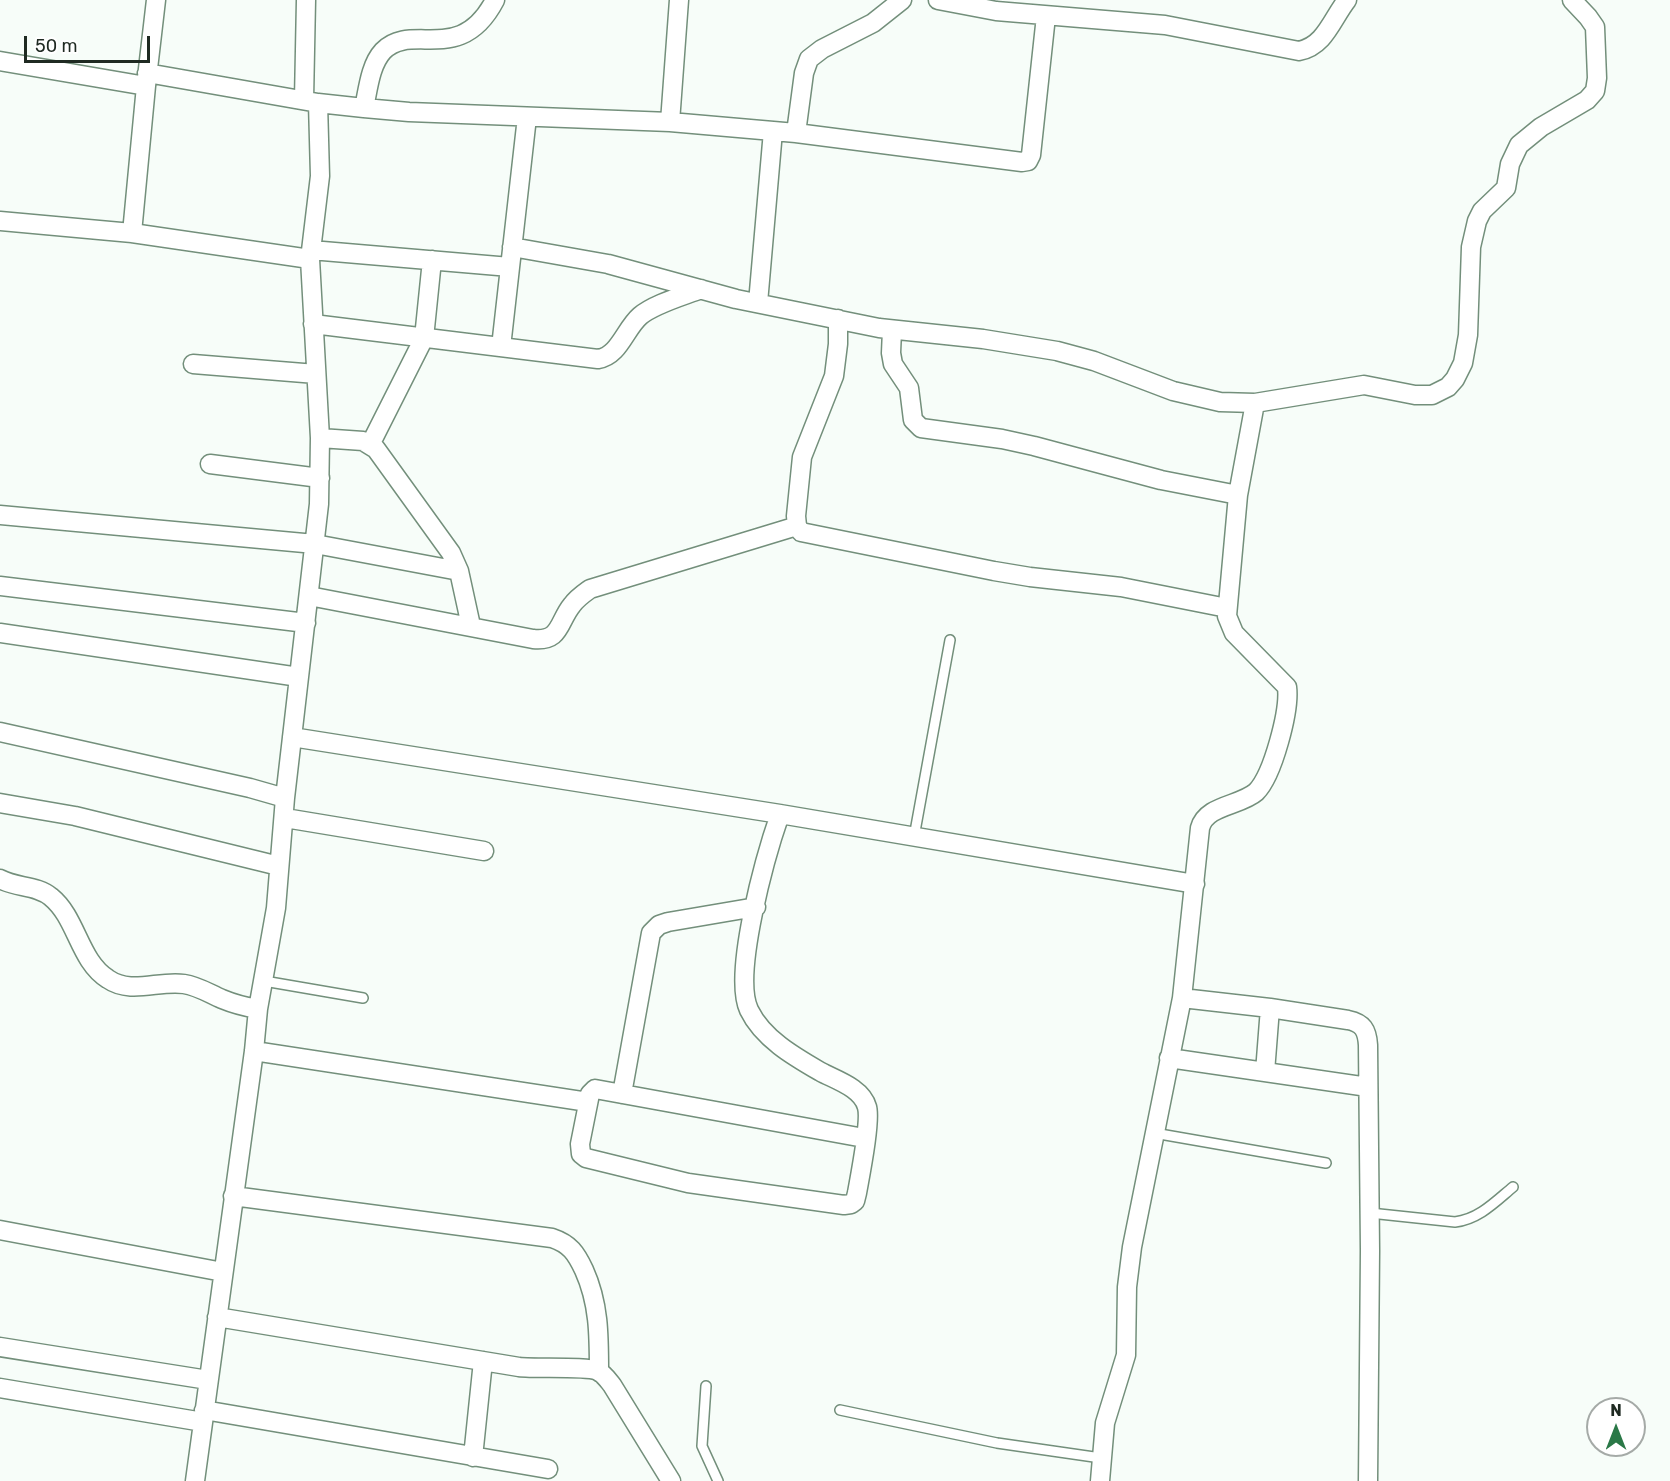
<!DOCTYPE html>
<style>
body{margin:0}
#map{position:relative;width:1670px;height:1481px;overflow:hidden;background:#f7fdf9;font-family:Rubik,sans-serif}
canvas{display:block}
.north{position:absolute;left:1586px;top:1397px;width:60px;height:60px;box-sizing:border-box;background:#fff;border:2px solid #a5aaa7;border-radius:50%;rotate:0deg;font-size:16px;font-weight:700;line-height:24px;text-align:center;color:#1f2a22}
.north::after{content:'';display:block;margin:auto;width:21px;height:27px;background:#2a7847;clip-path:polygon(50% 0,100% 100%,50% 72%,0 100%)}
.scale{position:absolute;left:24px;top:36px;width:126px;height:27px;box-sizing:border-box;border:3px solid #1f2a22;border-top:0;padding-left:8px;font-size:18px;line-height:21px;white-space:nowrap;color:#1f2a22;-webkit-text-stroke:4px #fff;paint-order:stroke}
</style>
<div id="map">
<canvas width="1670" height="1481"></canvas>
<div class="north">N</div>
<div class="scale">50 m</div>
</div>
<script>
const ctx = document.querySelector('canvas').getContext('2d');
ctx.lineJoin = 'round';
function stroke(path, color, width, dash) { ctx.strokeStyle = color; ctx.lineWidth = width; ctx.lineCap = dash ? 'butt' : 'round'; ctx.setLineDash(dash || []); ctx.stroke(path); }
const service = new Path2D(`
 M 914,837 L 950,640
 M 264,981 L 363,998
 M 1154,1133 L 1326,1163
 M 1370,1213 L 1455,1222 C 1479,1219 1495,1202 1513,1187
 M 706,1386 L 702,1446 L 718,1481
 M 840,1410 L 997,1443 L 1101,1458`);
const minor = new Path2D(`
 M 938,0 L 996,11 L 1165,25 L 1299,51 C 1325,46 1332,19 1347,0
 M 0,61 L 146,86
 M 147,73 L 318,103 L 364,108 L 409,112 L 670,122 L 796,133 L 1022,162 L 1028,161 L 1031,155 L 1046,16
 M 304,100 L 306,0
 M 364,108 C 368,90 370,65 383,51 C 412,21 460,67 495,0
 M 670,122 L 679,0
 M 796,133 L 804,73 L 809,59 L 822,49 L 873,23 L 902,0
 M 0,221 L 132,233 L 310,259 L 320,438 L 319,504 L 285,798
 M 132,233 L 146,86 L 156,0
 M 512,247 L 608,264 L 736,299 L 879,328 L 983,339 L 1057,351 L 1094,361 L 1173,391 L 1220,402 L 1255,403 L 1364,385 L 1415,395 L 1432,395 L 1448,387 L 1455,379 L 1463,363 L 1468,335 L 1471,247 L 1477,221 L 1482,211 L 1506,188 L 1510,164 L 1519,145 L 1541,127 L 1587,100 L 1595,91 L 1597,78 L 1595,27 L 1588,17 L 1572,0
 M 311,250 L 510,267
 M 310,259 L 320,176 L 318,103
 M 758,303 L 773,131
 M 838,319 L 838,344 L 834,376 L 802,457 L 796,516 L 797,526 L 801,532 L 994,571 L 1030,577 L 1121,587 L 1227,608
 M 313,324 L 598,359 C 619,356 625,329 640,316 C 654,304 683,296 701,289
 M 892,330 L 891,353 L 893,364 L 909,388 L 913,420 L 921,428 L 1002,439 L 1034,446 L 1161,480 L 1238,495
 M 501,347 L 527,117
 M 193,364 L 316,374
 M 320,438 L 363,441 L 376,449 L 451,553 L 459,571 L 471,626
 M 370,445 L 424,338 L 432,260
 M 210,464 L 320,478
 M 0,515 L 315,544 L 459,571
 M 0,586 L 306,623
 M 309,596 L 533,639 C 561,642 558,622 572,605 C 577,598 583,594 590,589 L 797,526
 M 0,633 L 299,677
 M 0,732 L 250,788 L 285,798 L 276,908 L 258,1009 L 254,1051 L 195,1481
 M 292,737 L 780,814 L 1195,884
 M 0,803 L 75,816 L 279,866
 M 780,814 C 766,854 732,974 749,1010 C 763,1039 795,1057 821,1072 C 836,1080 862,1088 867,1107 C 871,1121 860,1176 857,1193 L 855,1201 L 851,1204 L 844,1205 L 688,1183 L 586,1158 L 581,1154 L 580,1144 L 590,1094 L 595,1089 L 864,1138
 M 285,818 L 484,851
 M 0,879 C 16,888 37,885 51,897 C 77,918 79,961 108,979 C 131,995 159,980 184,984 C 198,986 210,994 222,999 C 234,1004 246,1007 258,1009
 M 1182,998 L 1270,1008 L 1348,1020 C 1363,1023 1367,1030 1368,1045 L 1370,1251 L 1368,1481
 M 254,1051 L 588,1102
 M 1169,1058 L 1368,1087
 M 1265,1072 L 1270,1008
 M 622,1094 L 651,933 L 659,925 L 668,922 L 756,907
 M 233,1196 L 552,1238 C 570,1244 576,1253 584,1270 C 599,1303 599,1335 599,1372
 M 0,1230 L 223,1272
 M 217,1317 L 519,1367 C 536,1369 587,1366 598,1371 C 604,1374 608,1380 612,1385 L 671,1481
 M 0,1347 L 208,1380
 M 0,1388 L 203,1422
 M 204,1410 L 548,1469
 M 473,1457 L 483,1361
 M 1100,1481 L 1105,1423 L 1126,1355 L 1127,1287 L 1132,1247 L 1182,998 L 1200,828 C 1206,805 1240,806 1256,792 C 1273,775 1290,710 1287,687 L 1234,633 L 1227,616 L 1238,495 L 1255,403`);
stroke(service, '#738f7b', 12);
stroke(minor, '#738f7b', 21);
stroke(service, '#fff', 9);
stroke(minor, '#fff', 18);
</script>
